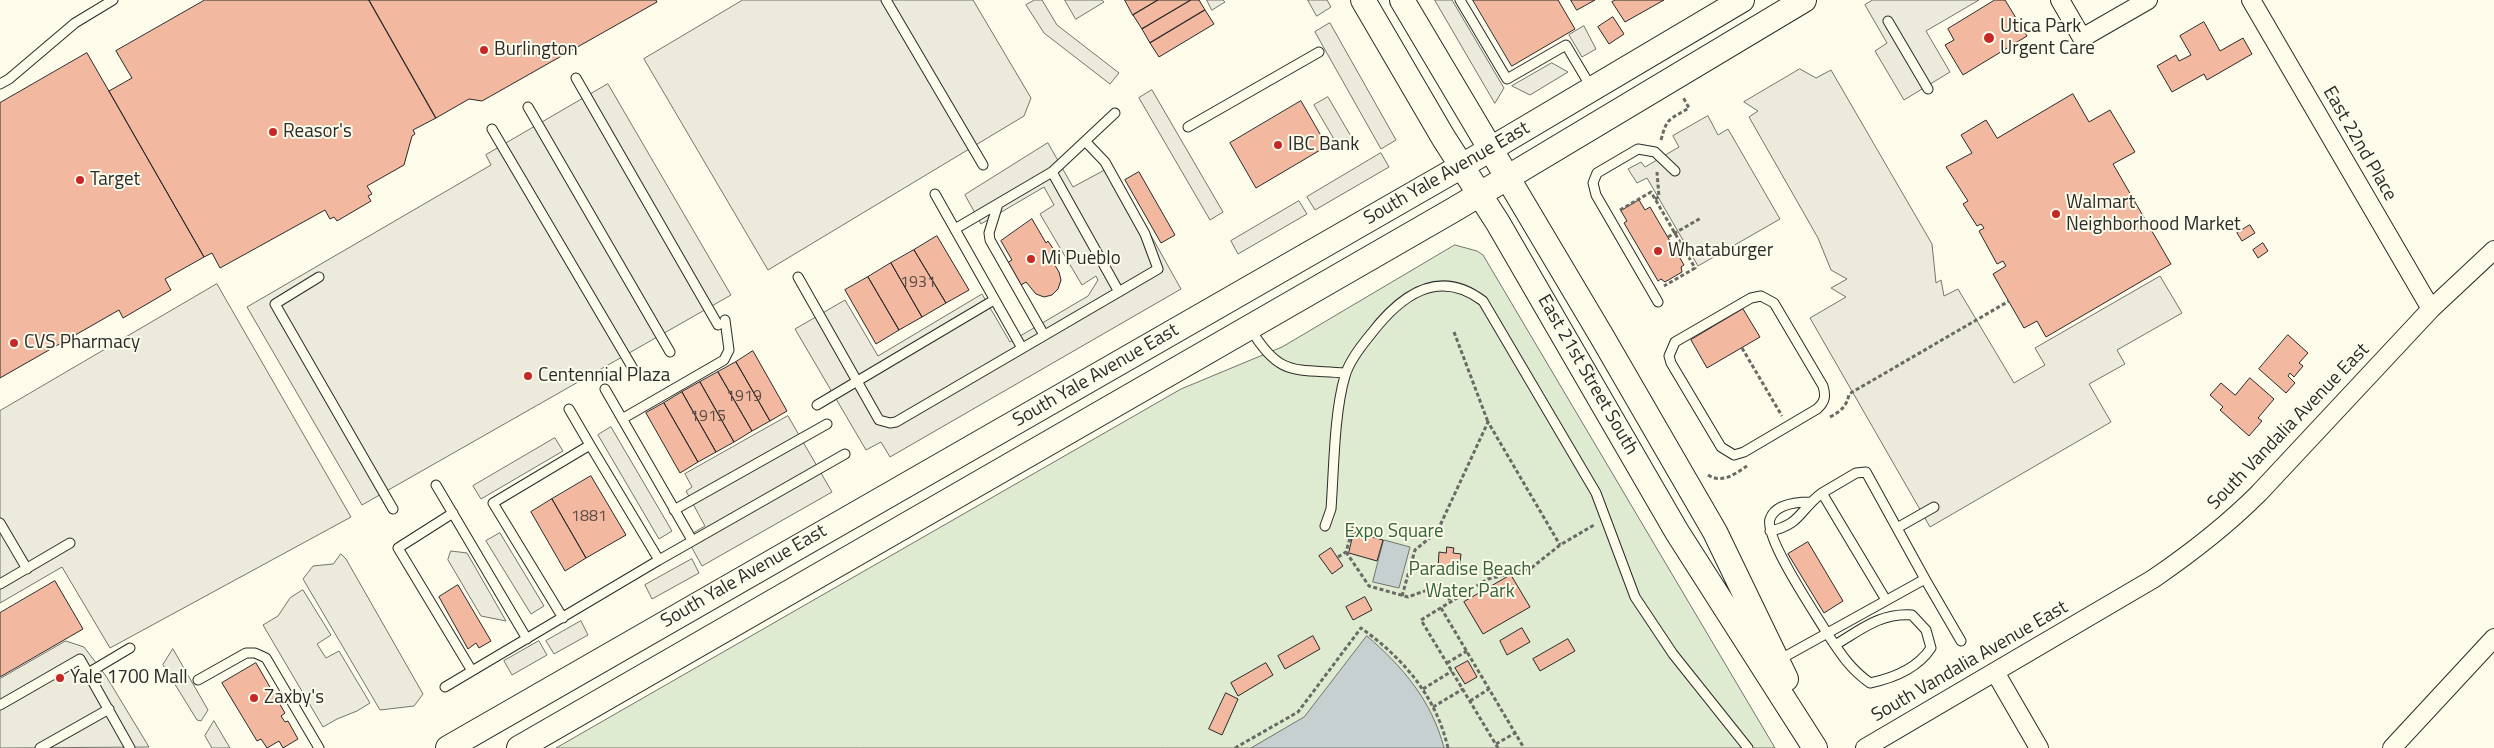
<!DOCTYPE html>
<style>
body{margin:0}
canvas{display:block;background:#fdfbea}
</style>
<canvas width="2494" height="748"></canvas>
<script>
const ctx = document.querySelector('canvas').getContext('2d');
ctx.lineJoin = 'round';
function fillPath(path, color) { ctx.fillStyle = color; ctx.fill(path, 'evenodd'); }
function stroke(path, color, width, dash) { ctx.strokeStyle = color; ctx.lineWidth = width; ctx.lineCap = dash ? 'butt' : 'round'; ctx.setLineDash(dash || []); ctx.stroke(path); }
function write(font, color, halo, rows, align = 'center') {
  ctx.font = font + ' "Titillium Web",sans-serif'; ctx.lineWidth = 4; ctx.setLineDash([]); ctx.textBaseline = 'middle'; ctx.strokeStyle = halo; ctx.fillStyle = color; for (const [text, x, y, turn = 0] of rows) {
    ctx.save(); ctx.translate(x, y); ctx.rotate((+turn || 0) * Math.PI / 180); ctx.textAlign = isNaN(turn) ? turn : align; if (halo) ctx.strokeText(text, 0, 0); ctx.fillText(text, 0, 0); ctx.restore();
  }
}
const green = new Path2D(`
 M 1455,245 L 1477,251 L 1483,255 L 1775,748 L 556,748 L 1181,389 L 1282,347 Z`);
fillPath(green, '#deebd1');
stroke(green, '#74746e', 1);
const parking = new Path2D(`
 M 743,0 L 973,0 L 1031,98 L 1024,116 L 768,270 L 644,59 Z
 M 1035,0 L 1042,0 L 1057,25 L 1119,73 L 1110,84 L 1044,33 L 1026,5 Z
 M 1065,0 L 1102,0 L 1104,2 L 1076,19 Z
 M 1207,0 L 1223,0 L 1225,2 L 1212,10 Z
 M 1308,0 L 1327,0 L 1331,7 L 1317,16 Z
 M 1435,0 L 1452,0 L 1504,88 L 1495,103 Z
 M 1873,0 L 1979,0 L 1926,31 L 1950,72 L 1904,100 L 1875,51 L 1887,43 L 1865,5 Z
 M 1330,23 L 1396,140 L 1381,149 L 1315,32 Z
 M 1584,26 L 1596,49 L 1582,57 L 1569,35 Z
 M 1552,63 L 1568,72 L 1530,95 L 1512,86 Z
 M 1800,69 L 1816,78 L 1831,70 L 1932,244 L 1936,283 L 1941,280 L 1944,296 L 1958,289 L 2014,383 L 2045,365 L 2035,348 L 2160,276 L 2182,313 L 2117,350 L 2125,364 L 2089,384 L 2111,422 L 1930,527 L 1810,318 L 1846,297 L 1831,288 L 1847,279 L 1831,270 L 1818,238 L 1749,117 L 1758,111 L 1744,102 Z
 M 608,84 L 731,295 L 362,505 L 247,307 L 491,165 L 486,155 Z
 M 1152,90 L 1223,212 L 1210,220 L 1139,98 Z
 M 1328,97 L 1352,138 L 1338,146 L 1314,105 Z
 M 1708,116 L 1718,135 L 1728,129 L 1780,219 L 1698,266 L 1647,178 L 1637,183 L 1628,169 L 1641,162 L 1645,167 L 1679,147 L 1673,136 Z
 M 1048,143 L 1073,187 L 1112,166 L 1181,289 L 890,457 L 881,442 L 866,450 L 795,329 L 845,300 L 878,356 L 982,294 L 1010,342 L 1088,296 L 1098,280 L 1096,276 L 1082,285 L 1040,214 L 1054,205 L 1044,187 L 981,224 L 965,195 Z
 M 1381,153 L 1389,167 L 1315,210 L 1307,197 Z
 M 1299,201 L 1307,214 L 1238,254 L 1231,241 Z
 M 217,284 L 351,517 L 110,648 L 62,567 L 0,603 L 0,411 Z
 M 788,416 L 832,492 L 702,566 L 686,537 L 705,526 L 686,491 L 692,487 L 685,474 Z
 M 611,427 L 672,531 L 659,539 L 598,435 Z
 M 555,438 L 563,451 L 481,499 L 473,486 Z
 M 500,533 L 544,606 L 531,614 L 486,541 Z
 M 451,551 L 467,553 L 506,621 L 481,616 L 448,560 Z
 M 341,554 L 346,559 L 423,694 L 414,706 L 380,710 L 303,579 L 313,566 L 333,564 Z
 M 692,559 L 699,573 L 652,599 L 645,585 Z
 M 303,590 L 331,635 L 317,644 L 326,658 L 339,651 L 370,703 L 357,711 L 337,719 L 323,727 L 263,625 L 278,616 L 290,598 Z
 M 581,621 L 588,635 L 554,654 L 546,641 Z
 M 66,641 L 84,647 L 106,676 L 149,747 L 0,748 L 0,679 Z
 M 539,641 L 547,655 L 512,675 L 504,661 Z
 M 173,649 L 208,710 L 201,721 L 197,720 L 163,665 Z
 M 214,721 L 230,748 L 212,748 L 205,736 Z`);
fillPath(parking, '#eceadb');
stroke(parking, '#74746e', 1);
const water = new Path2D(`
 M 1384,540 L 1410,547 L 1399,588 L 1373,582 Z
 M 1367,636 C 1403,667 1432,701 1444,748 L 1251,748 L 1304,717 Z`);
fillPath(water, '#c7d0d0');
stroke(water, '#74746e', 1);
const building = new Path2D(`
 M 205,0 L 369,0 L 436,118 L 413,130 L 415,134 L 412,136 L 404,165 L 367,186 L 372,194 L 368,196 L 371,201 L 337,221 L 334,217 L 330,219 L 325,210 L 220,268 L 212,253 L 204,257 L 109,91 L 132,78 L 116,51 Z
 M 369,0 L 656,0 L 657,2 L 482,101 L 469,99 L 436,118 Z
 M 1125,0 L 1158,0 L 1133,15 Z
 M 1158,0 L 1191,0 L 1142,29 L 1133,15 Z
 M 1191,0 L 1199,0 L 1205,10 L 1150,43 L 1142,29 Z
 M 1473,0 L 1558,0 L 1575,29 L 1512,66 Z
 M 1571,0 L 1595,0 L 1577,10 Z
 M 1616,0 L 1664,0 L 1625,22 L 1612,2 Z
 M 1995,0 L 2005,0 L 2027,36 L 1963,75 L 1945,45 L 1954,40 L 1948,29 Z
 M 1205,10 L 1214,24 L 1159,57 L 1150,43 Z
 M 1613,17 L 1624,34 L 1609,44 L 1598,27 Z
 M 2204,22 L 2220,51 L 2243,38 L 2252,54 L 2207,80 L 2204,74 L 2172,92 L 2157,66 L 2176,55 L 2179,61 L 2191,55 L 2180,36 Z
 M 87,53 L 204,257 L 165,279 L 171,290 L 123,318 L 119,310 L 0,378 L 0,103 Z
 M 2073,94 L 2089,122 L 2110,110 L 2135,152 L 2113,164 L 2171,264 L 2046,337 L 2037,321 L 2024,328 L 1993,274 L 2006,266 L 2003,261 L 1997,264 L 1979,231 L 1984,228 L 1981,224 L 1977,226 L 1963,204 L 1968,201 L 1946,167 L 1972,153 L 1961,135 L 1986,120 L 1997,138 Z
 M 1301,101 L 1327,146 L 1256,188 L 1230,143 Z
 M 1139,172 L 1175,235 L 1161,243 L 1125,180 Z
 M 1639,200 L 1645,210 L 1650,207 L 1684,265 L 1681,267 L 1682,272 L 1665,282 L 1661,279 L 1658,281 L 1624,223 L 1627,221 L 1621,211 Z
 M 1032,219 L 1046,243 L 1048,241 L 1056,253 L 1050,257 L 1059,272 L 1061,280 L 1058,289 L 1052,295 L 1044,297 L 1036,294 L 1026,282 L 1021,285 L 1007,263 L 1012,260 L 1001,241 Z
 M 2250,225 L 2255,233 L 2242,241 L 2237,233 Z
 M 937,236 L 969,290 L 946,303 L 914,250 Z
 M 2263,243 L 2268,251 L 2258,258 L 2253,250 Z
 M 914,250 L 946,303 L 922,317 L 891,263 Z
 M 891,263 L 922,317 L 899,330 L 868,277 Z
 M 868,277 L 899,330 L 876,344 L 845,290 Z
 M 1743,309 L 1760,337 L 1707,368 L 1691,340 Z
 M 2288,335 L 2308,353 L 2299,363 L 2303,366 L 2294,377 L 2290,373 L 2288,376 L 2295,383 L 2286,393 L 2259,369 Z
 M 753,351 L 787,411 L 770,421 L 736,362 Z
 M 736,362 L 770,421 L 752,431 L 718,372 Z
 M 718,372 L 752,431 L 734,442 L 700,382 Z
 M 2250,378 L 2274,399 L 2258,418 L 2262,421 L 2249,436 L 2220,410 L 2223,407 L 2210,395 L 2221,383 L 2235,395 Z
 M 700,382 L 734,442 L 716,452 L 682,392 Z
 M 682,392 L 716,452 L 698,462 L 664,403 Z
 M 664,403 L 698,462 L 680,473 L 646,413 Z
 M 591,476 L 626,535 L 586,558 L 552,499 Z
 M 552,499 L 586,558 L 565,571 L 531,512 Z
 M 1354,532 L 1383,540 L 1377,561 L 1349,553 Z
 M 1808,542 L 1843,601 L 1824,613 L 1788,554 Z
 M 1447,547 L 1454,548 L 1453,553 L 1461,554 L 1459,570 L 1438,568 L 1439,552 L 1446,553 Z
 M 1331,548 L 1343,566 L 1332,574 L 1319,556 Z
 M 1511,575 L 1530,607 L 1483,634 L 1464,602 Z
 M 55,581 L 83,629 L 0,677 L 0,613 Z
 M 458,585 L 491,641 L 479,648 L 476,643 L 468,649 L 439,597 Z
 M 1365,597 L 1372,610 L 1353,620 L 1346,607 Z
 M 1522,628 L 1530,642 L 1507,655 L 1500,641 Z
 M 1313,636 L 1320,649 L 1285,669 L 1278,656 Z
 M 1568,639 L 1575,651 L 1540,671 L 1533,659 Z
 M 1468,661 L 1477,677 L 1465,684 L 1455,668 Z
 M 256,663 L 285,713 L 281,716 L 285,722 L 288,721 L 298,739 L 283,748 L 279,741 L 267,748 L 261,739 L 257,741 L 222,683 Z
 M 1266,663 L 1273,675 L 1238,696 L 1231,683 Z
 M 1226,693 L 1238,699 L 1222,735 L 1209,729 Z`);
fillPath(building, '#f2b8a0');
stroke(building, '#2b2b2b', 1);
const service = new Path2D(`
 M 886,0 L 983,165
 M 1460,0 L 1507,79 L 1566,45 L 1591,87
 M 1888,21 L 1928,89
 M 576,78 L 718,325
 M 0,84 L 9,79 L 75,23 L 113,0
 M 528,107 L 670,352
 M 1188,127 L 1319,52
 M 492,129 L 635,372
 M 1052,172 L 1119,292
 M 935,194 L 1022,348
 M 998,204 L 989,233 L 990,240 L 1044,335
 M 955,229 L 1052,172 L 1115,113
 M 319,277 L 275,304 L 393,509
 M 798,277 L 879,420 L 890,423 L 896,422 L 1158,269 L 1145,234 L 1105,162 L 1085,141
 M 1761,296 L 1774,303 L 1823,386 C 1826,396 1825,402 1817,409 L 1744,452 L 1734,455 L 1721,447 L 1671,363 L 1669,356 L 1675,342 L 1751,298 Z
 M 1658,302 L 1596,195 L 1593,183 L 1597,173 L 1638,149 L 1655,152 L 1675,171
 M 1250,328 C 1279,377 1294,369 1345,373
 M 605,389 L 692,540
 M 817,405 L 994,300
 M 569,409 L 590,445
 M 622,419 L 724,360 L 729,350 L 725,320
 M 436,485 L 527,639
 M 1811,502 C 1798,502 1775,504 1770,519 C 1764,538 1815,613 1827,633 C 1840,653 1850,669 1870,683 C 1894,678 1917,669 1931,648 L 1926,630 L 1912,615 C 1880,613 1862,629 1835,645
 M 674,510 L 827,424
 M 453,513 L 398,548 L 472,671
 M 0,523 L 27,569
 M 1325,526 L 1331,509 C 1334,469 1334,413 1345,376 C 1349,361 1361,346 1371,334 C 1400,296 1438,267 1483,301 L 1596,493 L 1635,597 L 1673,654 L 1748,748
 M 1897,528 L 1934,507
 M 1770,531 C 1801,525 1800,509 1822,493
 M 659,560 L 845,454
 M 1925,579 L 1961,641
 M 0,584 L 70,543
 M 1777,661 L 1925,579 L 1866,472 L 1856,473 L 1822,493 L 1886,600
 M 88,673 L 130,648
 M 198,680 L 246,653 L 255,653 L 266,658 L 319,748
 M 445,687 L 659,560 L 590,445 L 493,503 L 563,618
 M 0,705 L 80,659 L 130,748
 M 40,748 L 109,709`);
const minor = new Path2D(`
 M 2060,0 L 2082,38 L 2148,0
 M 2251,0 L 2431,309
 M 1995,672 L 2039,748
 M 1865,748 L 2153,579 C 2191,553 2227,525 2259,493 L 2431,309 L 2494,250
 M 2392,748 L 2494,638`);
const secondary = new Path2D(`
 M 1363,0 L 1443,137 L 1498,223 L 1677,532 L 1815,748
 M 1402,0 L 1601,335 L 1715,532 L 1786,679
 M 448,748 L 1462,166 L 1742,0
 M 519,748 L 1455,209 L 1804,0`);
stroke(service, '#2b2b2b', 11);
stroke(minor, '#2b2b2b', 20);
stroke(secondary, '#2b2b2b', 26);
stroke(new Path2D(`
 M 1661,140 C 1667,117 1669,120 1689,108 L 1683,97
 M 1655,199 L 1659,197 L 1657,172
 M 1620,210 L 1651,192 L 1695,268 L 1664,286
 M 1668,237 L 1701,218
 M 1454,332 L 1488,422
 M 1742,348 L 1782,416
 M 1830,417 C 1841,411 1847,406 1849,394 L 2009,301
 M 1708,475 C 1722,484 1735,474 1747,466
 M 1346,552 L 1369,586 L 1408,597 L 1441,585 L 1451,602
 M 1338,557 L 1346,552 L 1354,524
 M 1402,596 L 1415,550 L 1437,532 L 1488,422 L 1560,545
 M 1441,608 L 1524,748
 M 1447,663 L 1467,651
 M 1423,689 L 1452,671
 M 1470,701 L 1489,689
 M 1433,707 L 1463,689
 M 1496,744 L 1515,733
 M 1235,748 L 1298,712 L 1361,628 C 1403,658 1436,696 1448,748
 M 1498,748 L 1421,620 L 1488,579 L 1530,569 L 1560,545 L 1594,525`), '#6a6964', 3, [4, 2.5]);
stroke(service, '#fdfbea', 9);
stroke(minor, '#fdfbea', 18);
stroke(secondary, '#fdfbea', 24);
for (const [x, y, r, color] of [
 [1989,38,6,"#c62828"],
 [484,50,5,"#c62828"],
 [273,132,5,"#c62828"],
 [1278,145,5,"#c62828"],
 [80,180,5,"#c62828"],
 [2056,214,5,"#c62828"],
 [1658,251,5,"#c62828"],
 [1031,259,5,"#c62828"],
 [14,343,5,"#c62828"],
 [528,376,5,"#c62828"],
 [60,678,5,"#c62828"],
 [254,698,5,"#c62828"]
]) { const dot = new Path2D(); dot.arc(x, y, r, 0, 2 * Math.PI); ctx.fillStyle = color; ctx.fill(dot); stroke(dot, '#fdfbea', 2); }
write('16px', '#5d4e48', null, [
 ["1931",918,283],
 ["1919",744,397],
 ["1915",708,417],
 ["1881",589,517]
]);
write('19px', '#2b2b2b', '#fdfbea', [
 ["Utica Park",2000,27],
 ["Urgent Care",2000,49],
 ["Burlington",494,50],
 ["Reasor's",283,132],
 ["IBC Bank",1288,145],
 ["Target",90,180],
 ["Walmart",2066,203],
 ["Neighborhood Market",2066,225],
 ["Whataburger",1668,251],
 ["Mi Pueblo",1041,259],
 ["CVS Pharmacy",24,343],
 ["Centennial Plaza",538,376],
 ["Yale 1700 Mall",70,678],
 ["Zaxby's",264,698]
], 'left');
write('19px', '#2b2b2b', '#fdfbea', [
 ["East 22nd Place",2359,144,60],
 ["South Yale Avenue East",1447,174,-30],
 ["East 21st Street South",1587,375,60],
 ["South Yale Avenue East",1096,376,-30],
 ["South Vandalia Avenue East",2289,427,-46],
 ["South Yale Avenue East",744,577,-30],
 ["South Vandalia Avenue East",1970,662,-30]
]);
write('19px', '#34623c', '#fdfbea', [
 ["Expo Square",1394,532],
 ["Paradise Beach",1470,570],
 ["Water Park",1470,592]
]);
</script>
